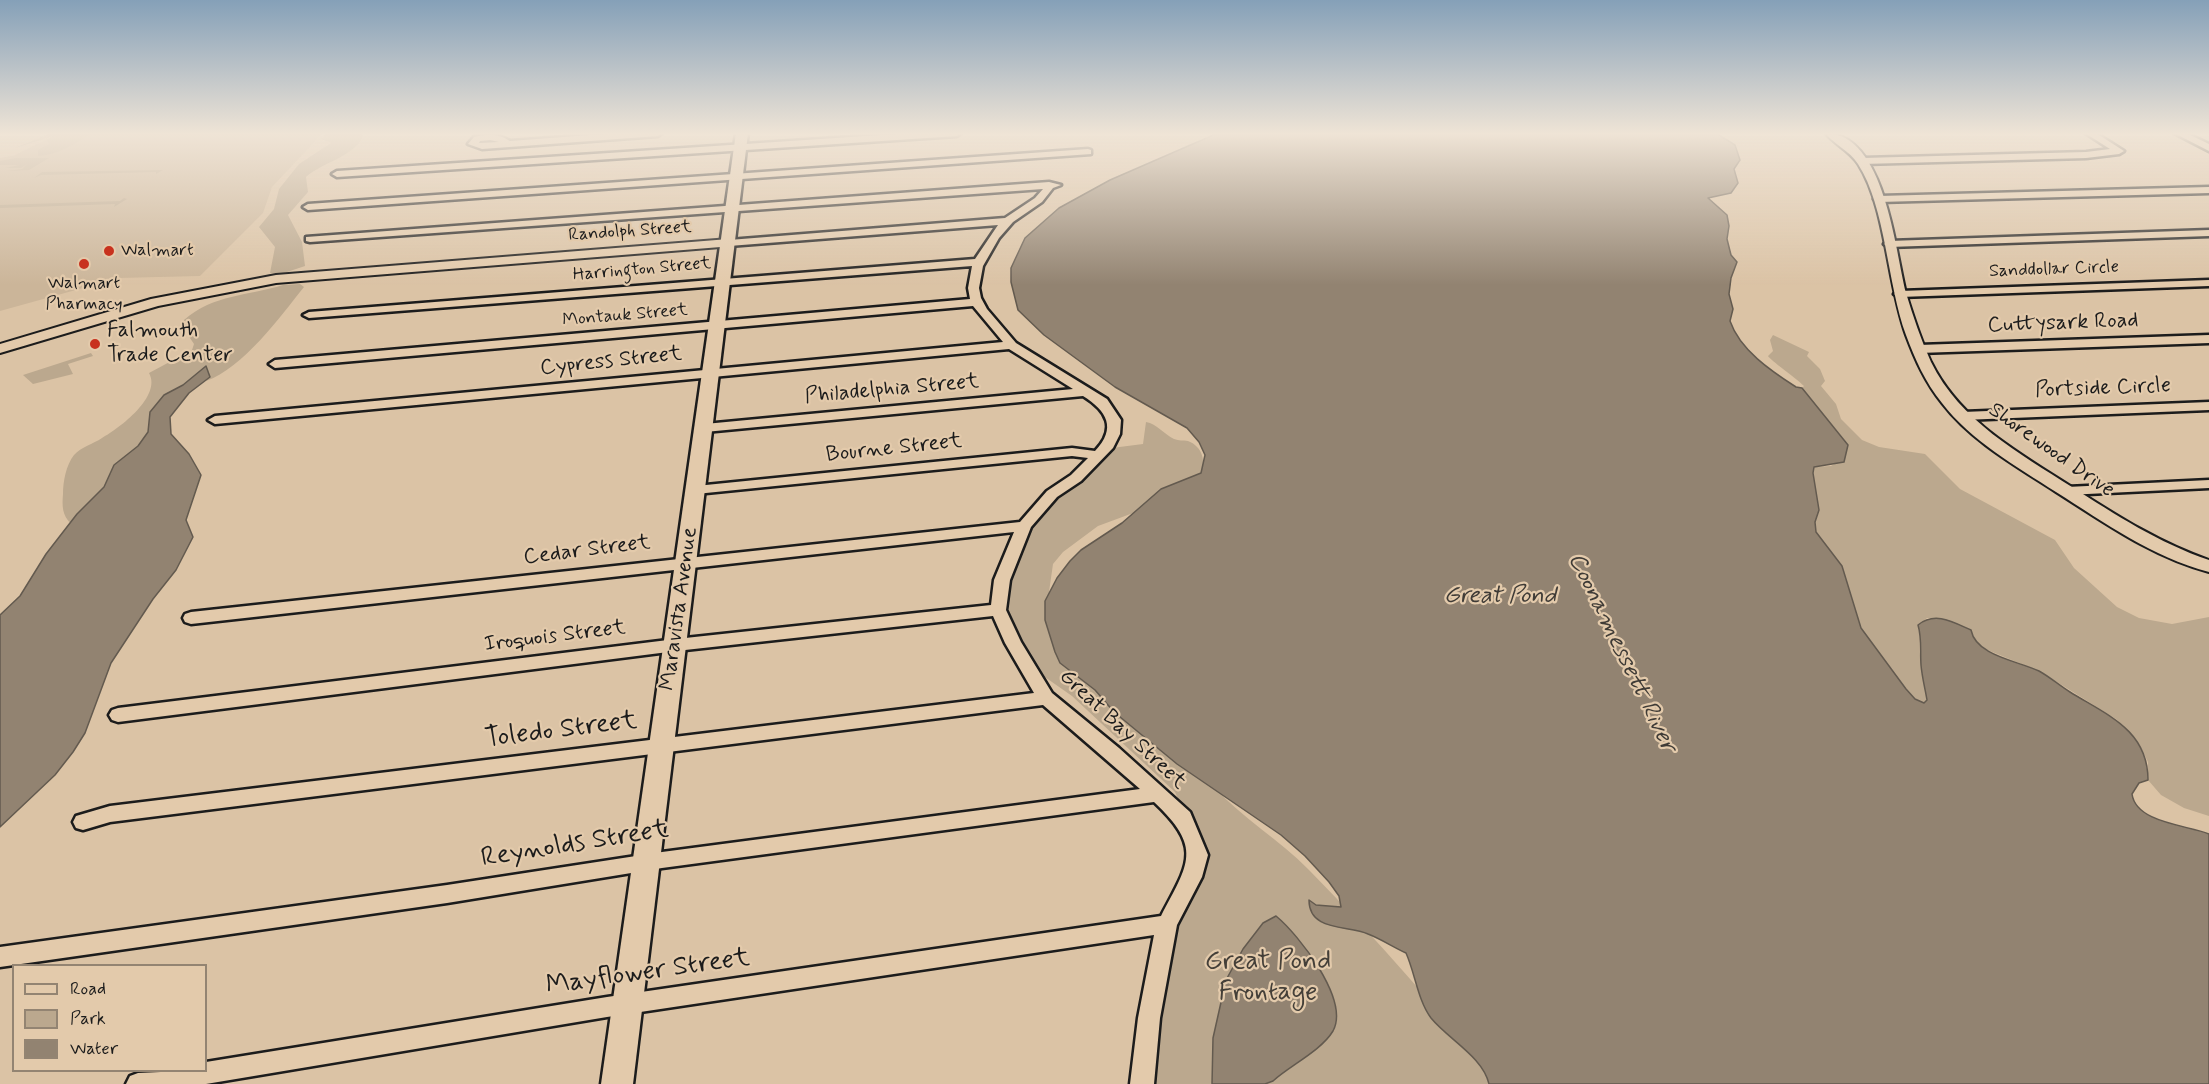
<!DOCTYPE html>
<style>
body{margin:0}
#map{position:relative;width:2209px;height:1084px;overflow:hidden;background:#dbc3a5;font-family:Mynerve,sans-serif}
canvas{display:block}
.legend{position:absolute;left:12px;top:964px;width:195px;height:108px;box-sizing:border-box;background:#e3caab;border:2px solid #938472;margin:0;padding:8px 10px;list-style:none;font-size:18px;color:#1c1c1c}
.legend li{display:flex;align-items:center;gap:12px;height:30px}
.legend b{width:30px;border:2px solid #938472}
</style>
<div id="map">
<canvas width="2209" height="1084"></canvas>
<ul class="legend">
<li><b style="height:8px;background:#e3caab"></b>Road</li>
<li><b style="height:16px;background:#bba88e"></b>Park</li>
<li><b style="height:16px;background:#928371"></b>Water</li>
</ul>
</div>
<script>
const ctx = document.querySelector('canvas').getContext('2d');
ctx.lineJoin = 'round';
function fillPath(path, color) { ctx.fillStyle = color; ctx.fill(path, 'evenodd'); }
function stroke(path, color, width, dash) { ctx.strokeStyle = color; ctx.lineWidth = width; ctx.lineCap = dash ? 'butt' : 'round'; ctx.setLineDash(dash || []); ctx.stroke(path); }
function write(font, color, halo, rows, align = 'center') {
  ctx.font = font + ' Mynerve,sans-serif'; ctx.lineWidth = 4.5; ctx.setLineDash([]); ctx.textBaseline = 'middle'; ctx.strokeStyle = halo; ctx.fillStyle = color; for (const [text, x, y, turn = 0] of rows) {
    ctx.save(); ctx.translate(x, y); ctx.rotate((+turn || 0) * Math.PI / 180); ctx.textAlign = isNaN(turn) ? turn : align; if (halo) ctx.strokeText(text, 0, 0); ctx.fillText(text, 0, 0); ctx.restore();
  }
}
fillPath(new Path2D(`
 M 59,133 L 323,133 L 272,187 L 263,213 L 200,276 L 119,278 L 0,311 L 0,158 L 15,155 Z`), '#cbb599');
fillPath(new Path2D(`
 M 51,133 L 93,133 C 76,143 58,155 38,156 L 38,150 L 49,144 L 47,140 L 54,136 L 15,148 Z
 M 326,133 L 361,133 L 363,137 C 353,157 323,162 306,177 L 308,192 L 288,215 L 302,242 L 305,266 L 284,273 L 270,273 L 275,247 L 259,227 L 274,209 L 279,189 L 299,164 L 331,143 L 321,139 Z
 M 16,158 L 49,158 L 29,170 L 7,171 L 22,169 L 27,164 L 21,168 L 5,168 L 19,165 L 0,165 L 0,161 Z
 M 163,170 L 156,174 L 156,172 L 41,175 L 34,178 L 42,172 Z
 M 124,198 L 127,199 L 114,207 L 115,204 L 0,208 L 0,205 L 120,201 Z
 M 283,285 L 300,284 L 304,287 C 280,317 243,368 206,381 L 210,377 L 206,367 L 183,385 L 164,395 L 150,411 L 148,432 L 138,446 L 114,465 L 104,487 L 77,514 L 71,524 C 62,515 62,506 63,494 C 63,482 66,465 74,455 C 81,447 93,444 102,438 C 120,428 162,396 149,373 L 192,350 L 194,344 L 184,329 L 184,320 C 214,294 248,296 283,285 Z
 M 1773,335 L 1809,352 L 1807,356 L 1820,369 L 1825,381 L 1821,386 L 1836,404 L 1841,419 L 1862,440 L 1879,447 L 1925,454 L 1960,489 L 2055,540 L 2074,568 L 2117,607 L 2139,618 L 2172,624 L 2209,617 L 2209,816 L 2184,808 L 2161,795 L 2148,780 L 2148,762 L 2139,744 L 2116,719 L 2041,672 L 1985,649 L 1973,638 L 1940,618 L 1927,618 L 1919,625 C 1921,636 1919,644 1920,655 C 1921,670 1925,685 1927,700 L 1924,703 L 1915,699 L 1906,689 L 1861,628 L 1842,566 L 1816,532 L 1815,522 L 1819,510 L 1812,473 L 1814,467 L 1831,466 L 1844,458 L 1848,445 C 1834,424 1816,409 1802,388 L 1804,386 C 1796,378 1770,360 1768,356 L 1773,351 L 1770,340 Z
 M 91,353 L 93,356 L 68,364 L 73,374 L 33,384 L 23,375 Z
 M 1146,422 C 1157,424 1164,434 1174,439 C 1179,441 1183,440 1188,441 C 1203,447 1206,461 1201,476 L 1152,506 L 1098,526 L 1063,552 L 1053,564 L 1049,592 C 1104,657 1157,724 1214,787 C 1242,818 1280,840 1309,870 C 1377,939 1438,1010 1500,1084 L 1138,1084 L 1166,923 L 1186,884 L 1192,830 L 1175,792 L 1072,696 L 1042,675 L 1004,615 L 1002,583 L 1026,523 L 1104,449 L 1143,444 Z`), '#bba88e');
const water = new Path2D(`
 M 1218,133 L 1716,133 L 1735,145 L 1740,160 L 1734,169 L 1738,183 L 1731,193 L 1708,198 L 1727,215 L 1729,226 L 1727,239 L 1731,255 L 1737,262 L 1731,278 L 1729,294 L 1733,309 L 1730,321 C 1740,350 1771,371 1796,387 L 1802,388 L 1848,445 L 1844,462 L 1814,467 L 1813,473 L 1819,510 L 1815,522 L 1816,532 L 1842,566 L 1861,628 L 1906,689 L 1915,699 L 1924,703 L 1927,700 C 1925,688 1922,677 1921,665 C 1920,651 1922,638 1918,625 C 1935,611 1953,622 1971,630 C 1976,656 2018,661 2039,671 C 2050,677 2060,686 2070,692 C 2107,715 2148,730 2148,780 L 2139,783 L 2132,794 C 2136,823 2187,825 2209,834 L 2209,1084 L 1489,1084 C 1483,1057 1448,1039 1431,1018 C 1418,1001 1415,973 1406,953 C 1393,947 1381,939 1368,934 C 1348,925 1309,932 1309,900 L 1316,905 L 1341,907 L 1339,896 L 1329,882 L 1305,856 L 1281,835 L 1177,764 L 1114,712 L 1095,690 L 1060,663 L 1055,652 L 1045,620 L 1045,601 L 1057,578 L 1070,561 L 1081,550 L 1122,523 L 1161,489 L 1201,473 L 1205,455 L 1199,442 L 1187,428 L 1115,387 L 1044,335 L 1018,310 L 1011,282 L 1011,268 L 1025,238 L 1059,208 L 1110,180 Z
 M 206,366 L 210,377 L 189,393 L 170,417 L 171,434 L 189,454 L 201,475 L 186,520 L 193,537 L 176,570 L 153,599 L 111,663 L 85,733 L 73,752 L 55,775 L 0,827 L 0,615 L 20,596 L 46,554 L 77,514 L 104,487 L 114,465 L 138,446 L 148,432 L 150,412 L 164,395 L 183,385 Z
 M 1276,916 C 1299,935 1350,1000 1333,1031 C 1321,1051 1289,1066 1273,1081 L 1265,1084 L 1212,1084 L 1213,1038 L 1226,980 L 1243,949 L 1263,923 Z`);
fillPath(water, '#928371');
stroke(water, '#635a4f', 1.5);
const minor = new Path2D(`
 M 617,133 L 662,133 L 658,136 L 482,149 L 468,144 L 474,137 C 488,134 497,133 510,141 ZM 490,140 L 499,142 L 479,143 L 480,141 Z
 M 911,133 L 961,133 L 957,136 L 337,177 L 332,174 L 337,171 Z
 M 2085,133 L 2096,133 L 2124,151 L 2119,154 L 2086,158 L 1862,164 L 1857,161 L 1862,158 L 2086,152 L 2110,149 Z
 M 2174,133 L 2186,133 L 2209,144 L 2209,151 Z
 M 1088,149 L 1091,150 L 1091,154 L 308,210 L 303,207 L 308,204 Z
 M 1049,182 L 1061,185 L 1053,188 L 1042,202 L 1013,222 L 999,238 L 983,266 L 979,288 L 981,298 L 987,309 L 1016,343 L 1107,399 L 1121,420 L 1120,434 L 1113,448 L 1081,481 L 1057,497 L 1031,527 L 1010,580 L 1006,610 L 1021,642 L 1052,693 L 1119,748 L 1190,812 L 1208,855 L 1202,877 L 1177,925 L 1160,1018 L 1154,1084 L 1130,1084 L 1138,1018 L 1154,935 L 607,1017 L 206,1084 L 126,1084 L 130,1076 L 138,1073 L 206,1070 L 206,1062 L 607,997 L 1161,916 C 1189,863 1203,848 1154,802 L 662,868 L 447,903 L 0,967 L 0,947 L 447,885 L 662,852 L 1140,789 L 1043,705 L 110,822 L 83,830 L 76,828 L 73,822 L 76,816 L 110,806 L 1034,693 L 1005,643 L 993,616 L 676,651 L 118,722 L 112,720 L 109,715 L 112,710 L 118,708 L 676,639 L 991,605 L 994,580 L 1014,532 L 191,624 L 185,622 L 183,618 L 185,614 L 191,612 L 1020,522 L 1047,491 L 1071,475 L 1088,458 L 1072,456 L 696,494 L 689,490 L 696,486 L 1072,448 L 1095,451 C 1117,428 1107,411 1083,396 L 705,432 L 698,428 L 705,424 L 1073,389 L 1009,349 L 215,424 L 208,420 L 215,416 L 1003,342 L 973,306 L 275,368 L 269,364 L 275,360 L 970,299 L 968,288 L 972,266 L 309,318 L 303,315 L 309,312 L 975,259 L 998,225 L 729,246 L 724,243 L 729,240 L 1005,218 L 1035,198 L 1043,189 L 310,242 L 306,241 L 306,237 Z
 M 2209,187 L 2209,193 L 1879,202 L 1874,199 L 1879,196 Z
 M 2209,230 L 2209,236 L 1889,247 L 1884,244 L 1889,241 Z
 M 2209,280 L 2209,286 L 1900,297 L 1894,294 L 1900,291 Z
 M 2209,335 L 2209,343 L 1919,353 L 1913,349 L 1919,345 Z
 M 2209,402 L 2209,410 L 1963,420 L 1956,416 L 1963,412 Z
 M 2209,480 L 2209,488 L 2067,495 L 2060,491 L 2067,487 Z`);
const tertiary = new Path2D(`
 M 1825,133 C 1885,133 1895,250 1906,293 C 1913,316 1921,340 1931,362 C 1960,421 2019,453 2072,487 C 2116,515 2159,543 2209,560 L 2209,572 C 2152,557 2105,523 2056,492 C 2016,466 1971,441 1942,403 C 1925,382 1915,359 1906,335 C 1887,284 1886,207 1858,164 C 1850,151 1835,145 1825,133 Z
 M 729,239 L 733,240 L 733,246 L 276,283 L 158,306 L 0,353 L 0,344 L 151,299 L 276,275 Z`);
const secondary = new Path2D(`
 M 736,133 L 748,133 L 633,1084 L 601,1084 Z`);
stroke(minor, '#1c1c1c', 5);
stroke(tertiary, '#1c1c1c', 4);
stroke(secondary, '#1c1c1c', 5);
fillPath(minor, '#e3caab');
fillPath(tertiary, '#e3caab');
fillPath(secondary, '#e3caab');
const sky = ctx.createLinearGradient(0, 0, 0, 285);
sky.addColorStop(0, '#85a0b8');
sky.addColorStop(0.47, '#efe4d6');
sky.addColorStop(1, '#efe4d600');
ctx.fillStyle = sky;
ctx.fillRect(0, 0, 2209, 285);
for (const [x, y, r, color] of [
 [109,251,6,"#c8321e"],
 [84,264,6,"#c8321e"],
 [95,344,6,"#c8321e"]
]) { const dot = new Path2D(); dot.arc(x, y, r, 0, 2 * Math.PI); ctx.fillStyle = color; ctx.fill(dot); stroke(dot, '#e3caab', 2); }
write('18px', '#1c1c1c', '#e3caab', [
 ["Randolph Street",630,232,-4],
 ["Harrington Street",642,270,-5],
 ["Sanddollar Circle",2054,270,-2],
 ["Montauk Street",625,316,-5]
]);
write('18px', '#1c1c1c', '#e3caab', [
 ["Walmart",121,251],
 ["Walmart",84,284,"center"],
 ["Pharmacy",84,305,"center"]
], 'left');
write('22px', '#1c1c1c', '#e3caab', [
 ["Cuttysark Road",2063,324,-2],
 ["Cypress Street",611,362,-6],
 ["Portside Circle",2103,389,-2],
 ["Philadelphia Street",892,390,-5],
 ["Bourne Street",894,449,-6],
 ["Shorewood Drive",2051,451,35],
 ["Cedar Street",587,551,-7],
 ["Maravista Avenue",680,609,-82],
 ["Iroquois Street",555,637,-7],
 ["Great Bay Street",1122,730,43]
]);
write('22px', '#1c1c1c', '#e3caab', [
 ["Falmouth",107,331],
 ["Trade Center",107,356]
], 'left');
write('italic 24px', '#3f3b36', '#e3caab', [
 ["Great Pond",1500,597],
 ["Coonamessett River",1621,653,64]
]);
write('27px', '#1c1c1c', '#e3caab', [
 ["Toledo Street",561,731,-7],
 ["Reynolds Street",575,845,-9],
 ["Mayflower Street",648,973,-8]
]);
write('27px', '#443f38', '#e3caab', [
 ["Great Pond",1268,962],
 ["Frontage",1268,993]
]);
</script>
